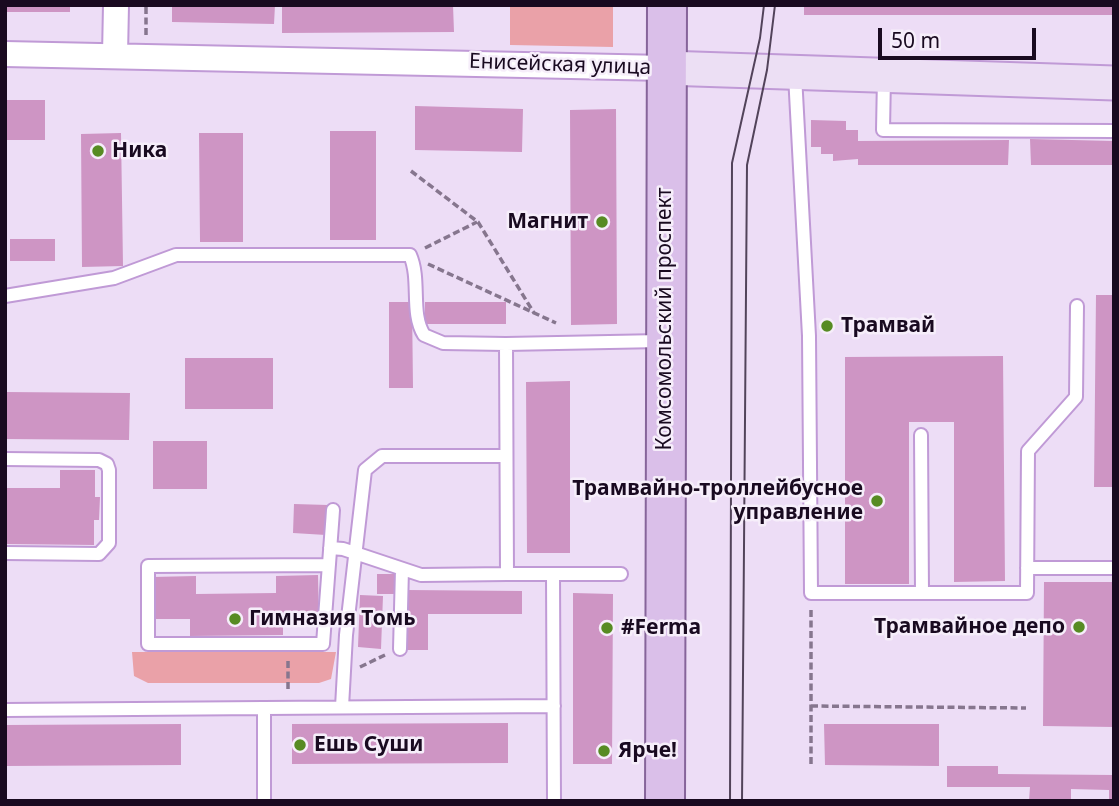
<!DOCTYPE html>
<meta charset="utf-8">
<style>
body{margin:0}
#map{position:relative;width:1119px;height:806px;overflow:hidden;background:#edddf6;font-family:"Noto Sans",sans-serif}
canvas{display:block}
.frame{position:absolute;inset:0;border:7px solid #190a20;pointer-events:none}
.scale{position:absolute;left:878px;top:28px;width:158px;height:32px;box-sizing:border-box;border:4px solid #190a20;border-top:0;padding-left:9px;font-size:21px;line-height:24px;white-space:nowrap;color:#190a20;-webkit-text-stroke:5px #f6eefa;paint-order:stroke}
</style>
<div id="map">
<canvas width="1119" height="806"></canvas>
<div class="frame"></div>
<div class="scale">50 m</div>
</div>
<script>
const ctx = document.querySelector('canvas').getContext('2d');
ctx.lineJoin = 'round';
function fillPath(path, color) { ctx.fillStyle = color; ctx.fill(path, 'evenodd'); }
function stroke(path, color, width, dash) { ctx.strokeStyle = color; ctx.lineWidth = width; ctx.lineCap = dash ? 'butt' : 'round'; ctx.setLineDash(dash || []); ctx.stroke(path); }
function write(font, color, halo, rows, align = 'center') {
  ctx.font = font + ' "Noto Sans",sans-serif'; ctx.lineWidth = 5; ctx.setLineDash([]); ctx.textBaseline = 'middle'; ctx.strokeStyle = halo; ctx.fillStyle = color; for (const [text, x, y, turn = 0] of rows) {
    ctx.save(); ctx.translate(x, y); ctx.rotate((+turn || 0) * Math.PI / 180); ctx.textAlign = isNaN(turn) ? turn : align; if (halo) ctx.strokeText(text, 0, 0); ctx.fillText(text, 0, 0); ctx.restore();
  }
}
fillPath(new Path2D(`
 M 510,5 L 613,5 L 613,47 L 510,45 Z
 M 132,652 L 336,652 L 331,679 L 319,683 L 148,683 L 134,676 Z`), '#eaa1a8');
fillPath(new Path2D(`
 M 5,5 L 70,5 L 70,12 L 5,12 Z
 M 172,5 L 275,5 L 274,24 L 172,22 Z
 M 282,5 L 453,5 L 454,32 L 282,33 Z
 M 804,5 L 1114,5 L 1114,15 L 804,15 Z
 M 5,100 L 45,100 L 45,140 L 5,140 Z
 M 415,106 L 523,109 L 522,152 L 415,150 Z
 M 616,109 L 617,324 L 571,325 L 570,110 Z
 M 811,120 L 846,121 L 846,130 L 858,130 L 858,141 L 1009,140 L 1008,165 L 858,165 L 858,159 L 833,161 L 833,154 L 821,154 L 821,147 L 811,147 Z
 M 330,131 L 376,131 L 376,240 L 330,240 Z
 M 121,133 L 123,266 L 82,267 L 81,134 Z
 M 199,133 L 243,133 L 243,242 L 200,242 Z
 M 1030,139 L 1114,141 L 1114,165 L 1031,165 Z
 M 10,239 L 55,239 L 55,261 L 10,261 Z
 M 1096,295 L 1114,295 L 1114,487 L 1094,487 Z
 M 389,302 L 412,302 L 413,388 L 389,388 Z
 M 425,302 L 506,302 L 506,324 L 425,324 Z
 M 1003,356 L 1005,581 L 954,582 L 954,422 L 909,422 L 909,584 L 845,584 L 845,357 Z
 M 185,358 L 273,358 L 273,409 L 185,409 Z
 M 570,381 L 570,553 L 527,553 L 526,382 Z
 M 5,392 L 130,393 L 129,440 L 5,439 Z
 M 153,441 L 207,441 L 207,489 L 153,489 Z
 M 60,470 L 95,470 L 95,497 L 100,497 L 99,520 L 94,520 L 94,545 L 5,544 L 5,488 L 60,488 Z
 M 294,504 L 328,505 L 326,535 L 293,533 Z
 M 377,574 L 397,574 L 396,594 L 377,594 Z
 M 318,575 L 319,620 L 283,621 L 283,635 L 190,636 L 190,619 L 152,619 L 152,577 L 196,576 L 196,594 L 276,593 L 276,576 Z
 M 1044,582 L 1114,582 L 1114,727 L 1043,726 Z
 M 407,590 L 522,591 L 522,614 L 428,614 L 428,650 L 407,650 Z
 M 573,593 L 613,594 L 612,764 L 573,764 Z
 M 360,595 L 383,596 L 381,649 L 358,647 Z
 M 508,723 L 508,763 L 292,764 L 292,724 Z
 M 181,724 L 181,765 L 5,766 L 5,725 Z
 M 824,724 L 939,724 L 939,766 L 825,765 Z
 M 947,766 L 998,766 L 998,774 L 1114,775 L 1114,801 L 1109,801 L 1109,790 L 1071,789 L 1071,801 L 1029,801 L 1030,787 L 947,787 Z`), '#ce95c4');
const lane = new Path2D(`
 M 795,75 L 809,336 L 811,593 L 1027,593 L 1028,451 L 1076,397 L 1077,306
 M 884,77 L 883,130 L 1114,131
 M 5,296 L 114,278 L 176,255 L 410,255 C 421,280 410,313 424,335 L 443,343 L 506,344
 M 921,435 L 922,593
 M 5,459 L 99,460 L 107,464 L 109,470 L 109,543 L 99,554 L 5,553
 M 330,548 L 343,549 L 421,575 L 507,574
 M 329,565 L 148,566 L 148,644 L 323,644 C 326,600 330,555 333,510
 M 1027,568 L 1114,568
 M 553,574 L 554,801
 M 621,574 L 507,574 L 506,344 L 661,341
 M 400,649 L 402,569
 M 342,707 L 346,635 L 365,470 L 382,456 L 506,456
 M 264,708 L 554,706
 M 5,710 L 264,708 L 264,801`);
const street = new Path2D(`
 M 5,54 L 665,68
 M 115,55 L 116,5`);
const secondary = new Path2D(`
 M 665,68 L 1114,83`);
const primary = new Path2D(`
 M 665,801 L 667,5`);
stroke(lane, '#c09ad6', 16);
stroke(street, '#c09ad6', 28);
stroke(secondary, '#c09ad6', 37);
stroke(primary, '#86649a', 42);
stroke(new Path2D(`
 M 146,35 L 146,5
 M 411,171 L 478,222 L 534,313
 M 425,248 L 477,222
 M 428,264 L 556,323
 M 811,610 L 811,765
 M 288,661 L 288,691
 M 360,667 L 385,655
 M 811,706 L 1026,708`), '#86768e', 3.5, [7, 3.5]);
stroke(lane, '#fff', 12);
stroke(street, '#fff', 24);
stroke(secondary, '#ecdff4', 33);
stroke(primary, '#dabfe9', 38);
stroke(new Path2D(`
 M 730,801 L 732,163 L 760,38 L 764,5
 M 742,801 L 747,165 L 767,70 L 775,5`), '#52435a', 2);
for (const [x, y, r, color] of [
 [98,151,7,"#578b23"],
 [602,222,7,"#578b23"],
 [827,326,7,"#578b23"],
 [877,501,7,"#578b23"],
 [235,619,7,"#578b23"],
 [1079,627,7,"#578b23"],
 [607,628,7,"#578b23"],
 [300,745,7,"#578b23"],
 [604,751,7,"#578b23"]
]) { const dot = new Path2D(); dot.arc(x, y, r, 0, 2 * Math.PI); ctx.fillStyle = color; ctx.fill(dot); stroke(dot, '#f6eefa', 2.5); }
write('21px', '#190a20', '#f6eefa', [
 ["Енисейская улица",560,65,2],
 ["Комсомольский проспект",665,319,-90]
]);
write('bold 21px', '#190a20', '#f6eefa', [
 ["Ника",112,151],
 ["Магнит",588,222,"right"],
 ["Трамвай",841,326],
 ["Трамвайно-троллейбусное",863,489,"right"],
 ["управление",863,513,"right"],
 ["Гимназия Томь",249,619],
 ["Трамвайное депо",1065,627,"right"],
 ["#Ferma",621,628],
 ["Ешь Суши",314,745],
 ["Ярче!",618,751]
], 'left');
</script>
